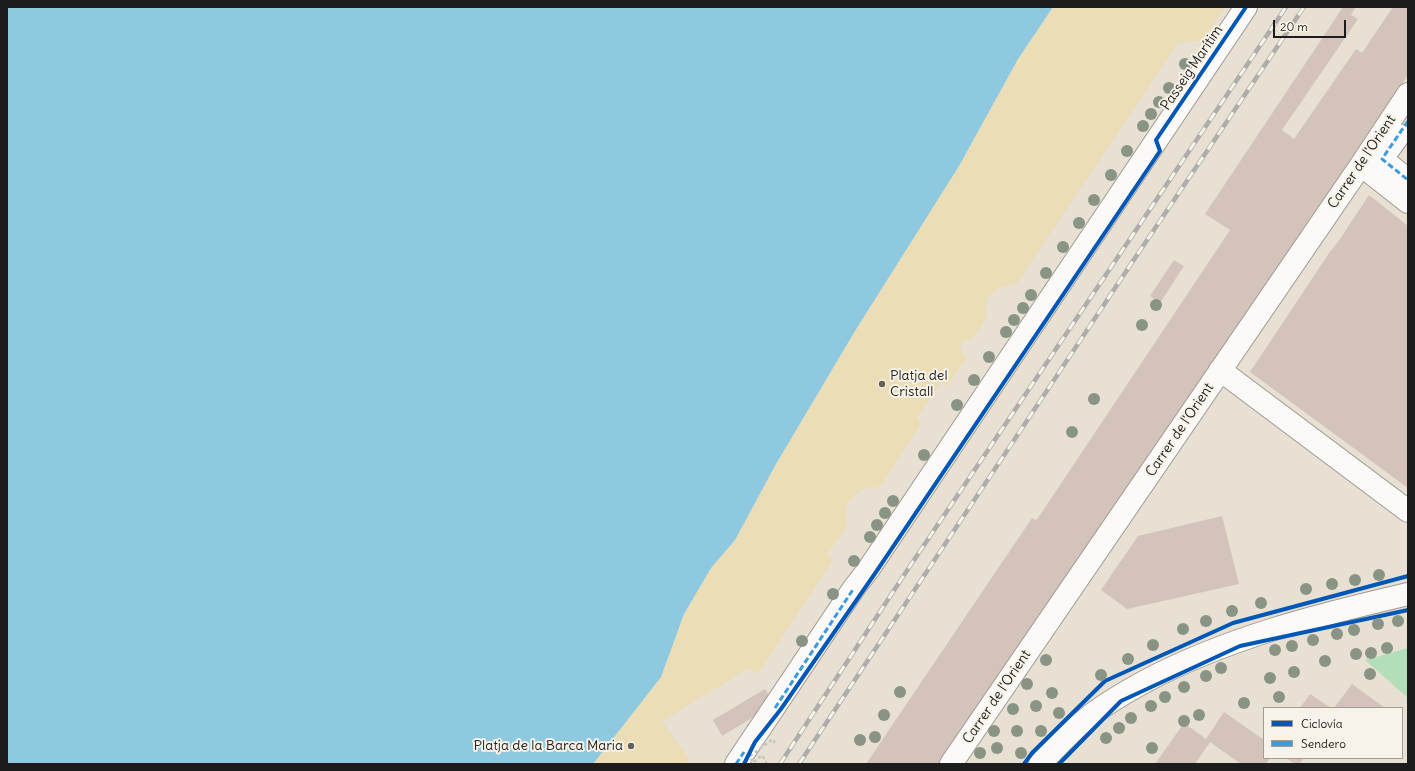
<!DOCTYPE html>
<meta charset="utf-8">
<style>
body{margin:0}
#map{position:relative;width:1415px;height:771px;overflow:hidden;background:#e8e0d2;font-family:Delius,sans-serif}
canvas{display:block}
.frame{position:absolute;inset:0;border:8px solid #1c1c1c;pointer-events:none}
.legend{position:absolute;left:1263px;top:707px;width:140px;height:52px;box-sizing:border-box;background:#f7f3e8;border:1px solid #9f9d96;margin:0;padding:5px 7px;list-style:none;font-size:12px;color:#1c1c1c}
.legend li{display:flex;align-items:center;gap:8px;height:20px}
.legend b{width:20px;border:1px solid #9f9d96}
.scale{position:absolute;left:1273px;top:20px;width:73px;height:18px;box-sizing:border-box;border:2px solid #1c1c1c;border-top:0;padding-left:5px;font-size:12px;line-height:14px;white-space:nowrap;color:#1c1c1c;-webkit-text-stroke:3px #f7f3e8;paint-order:stroke}
</style>
<div id="map">
<canvas width="1415" height="771"></canvas>
<div class="frame"></div>
<ul class="legend">
<li><b style="height:5px;background:#0057b8"></b>Ciclovía</li>
<li><b style="height:5px;background:#3c9bdf"></b>Sendero</li>
</ul>
<div class="scale">20 m</div>
</div>
<script>
const ctx = document.querySelector('canvas').getContext('2d');
ctx.lineJoin = 'round';
function fillPath(path, color) { ctx.fillStyle = color; ctx.fill(path, 'evenodd'); }
function stroke(path, color, width, dash) { ctx.strokeStyle = color; ctx.lineWidth = width; ctx.lineCap = dash ? 'butt' : 'round'; ctx.setLineDash(dash || []); ctx.stroke(path); }
function write(font, color, halo, rows, align = 'center') {
  ctx.font = font + ' Delius,sans-serif'; ctx.lineWidth = 4; ctx.setLineDash([]); ctx.textBaseline = 'middle'; ctx.strokeStyle = halo; ctx.fillStyle = color; for (const [text, x, y, turn = 0] of rows) {
    ctx.save(); ctx.translate(x, y); ctx.rotate((+turn || 0) * Math.PI / 180); ctx.textAlign = isNaN(turn) ? turn : align; if (halo) ctx.strokeText(text, 0, 0); ctx.fillText(text, 0, 0); ctx.restore();
  }
}
fillPath(new Path2D(`
 M 1408,648 L 1408,698 L 1365,660 Z`), '#b2dfb9');
fillPath(new Path2D(`
 M 1053,7 L 1225,7 L 1203,40 L 1178,43 L 1016,284 C 996,287 982,294 987,317 L 972,339 L 965,340 L 961,344 C 960,351 961,353 967,357 L 947,386 L 941,382 L 916,419 L 922,423 L 880,487 C 856,486 841,502 847,526 L 827,555 L 833,560 L 758,674 L 749,668 L 662,721 L 689,759 L 686,764 L 593,764 L 661,677 L 684,614 L 711,568 L 735,540 L 776,464 L 855,331 L 959,166 L 1018,59 Z`), '#ebddb5');
fillPath(new Path2D(`
 M 7,7 L 1053,7 L 1018,59 L 959,166 L 855,331 L 776,464 L 735,540 L 711,568 L 684,614 L 661,677 L 593,764 L 7,764 Z`), '#8ec9df');
fillPath(new Path2D(`
 M 1343,7 L 1356,7 L 1351,15 L 1358,19 L 1282,130 L 1294,139 L 1356,49 L 1362,53 L 1393,7 L 1408,7 L 1408,75 L 1268,281 L 1269,283 L 1264,290 L 1263,288 L 939,764 L 866,764 L 1032,518 L 1036,520 L 1038,518 L 1230,230 L 1205,214 Z
 M 1369,195 L 1408,226 L 1408,488 L 1250,372 L 1329,253 L 1340,239 Z
 M 1174,260 L 1184,266 L 1160,303 L 1150,296 Z
 M 1222,516 L 1239,584 L 1127,609 L 1101,590 L 1138,536 Z
 M 1352,684 L 1385,708 L 1334,708 Z
 M 765,689 L 775,704 L 722,736 L 713,720 Z
 M 1310,694 L 1331,708 L 1300,708 Z
 M 1224,712 L 1264,740 L 1264,758 L 1270,758 L 1266,764 L 1241,764 L 1210,742 L 1195,764 L 1155,764 L 1184,723 L 1206,739 Z
 M 1286,758 L 1304,758 L 1299,764 L 1295,764 Z`), '#d3c3bb');
const minor = new Path2D(`
 M 1399,135 L 1382,159 L 1408,180
 M 1361,165 L 1408,202
 M 1220,370 L 1408,511
 M 736,764 L 854,588 L 868,570 L 1246,7
 M 951,764 L 1361,165 L 1408,94`);
const major = new Path2D(`
 M 1040,764 C 1055,749 1069,733 1085,720 C 1103,705 1124,693 1144,682 C 1226,638 1318,615 1408,594`);
stroke(minor, '#9e9a92', 24);
stroke(major, '#9e9a92', 24);
stroke(minor, '#fcfaf8', 22);
stroke(major, '#fcfaf8', 22);
const rail = new Path2D(`
 M 780,764 L 910,566 L 1286,7
 M 799,764 L 1133,261 L 1304,7`);
stroke(rail, '#aeadab', 4.5);
stroke(rail, '#f7f3e8', 3, [9]);
stroke(new Path2D(`
 M 767,764 L 762,755 L 753,763 L 750,756 L 773,739 L 775,743`), '#c6c4c1', 2.5, [3, 3]);
stroke(new Path2D(`
 M 1408,121 L 1382,159 L 1408,180
 M 775,708 L 854,588
 M 736,764 L 744,752`), '#3c9bdf', 3, [6, 3]);
stroke(new Path2D(`
 M 744,764 L 755,742 L 781,709 L 876,572 L 1160,151 L 1156,140 L 1246,7
 M 1024,764 L 1032,753 L 1105,681 L 1233,623 L 1408,576
 M 1059,764 L 1121,701 L 1240,646 L 1408,610`), '#0057b8', 4);
ctx.fillStyle = '#899484';
for (const [x, y] of [
 [1185,64],
 [1169,88],
 [1159,102],
 [1151,114],
 [1143,126],
 [1127,151],
 [1111,175],
 [1094,200],
 [1079,223],
 [1063,247],
 [1046,273],
 [1031,295],
 [1156,305],
 [1023,308],
 [1014,320],
 [1142,325],
 [1006,332],
 [989,357],
 [974,380],
 [1094,399],
 [957,405],
 [1072,432],
 [924,455],
 [893,501],
 [885,513],
 [877,525],
 [870,537],
 [854,561],
 [1379,575],
 [1355,580],
 [1332,584],
 [1306,589],
 [833,594],
 [1261,603],
 [1232,611],
 [1206,621],
 [1398,621],
 [1378,624],
 [1183,629],
 [1354,630],
 [1337,634],
 [1313,640],
 [802,641],
 [1153,645],
 [1292,646],
 [1387,648],
 [1275,650],
 [1371,653],
 [1356,654],
 [1128,659],
 [1046,660],
 [1325,661],
 [1221,668],
 [1294,672],
 [1370,674],
 [1101,675],
 [1206,676],
 [1270,678],
 [1027,684],
 [1184,687],
 [900,692],
 [1052,693],
 [1165,697],
 [1279,697],
 [1244,703],
 [1036,706],
 [1151,706],
 [1013,709],
 [1059,713],
 [884,715],
 [1199,715],
 [1131,718],
 [1184,721],
 [1119,728],
 [994,731],
 [1017,731],
 [1041,731],
 [875,737],
 [1106,738],
 [860,740],
 [997,748],
 [1152,748],
 [980,753],
 [1021,753]
]) { ctx.beginPath(); ctx.arc(x, y, 6, 0, 2 * Math.PI); ctx.fill(); }
for (const [x, y, r, color] of [
 [882,384,4,"#63615c"],
 [631,746,4,"#63615c"]
]) { const dot = new Path2D(); dot.arc(x, y, r, 0, 2 * Math.PI); ctx.fillStyle = color; ctx.fill(dot); stroke(dot, '#f7f3e8', 1.5); }
write('14px', '#1c1c1c', '#f7f3e8', [
 ["Passeig Marítim",1192,68,-56],
 ["Carrer de l'Orient",1362,162,-56],
 ["Carrer de l'Orient",1180,430,-56],
 ["Carrer de l'Orient",997,697,-56]
]);
write('14px', '#1c1c1c', '#f7f3e8', [
 ["Platja del",890,376],
 ["Cristall",890,392],
 ["Platja de la Barca Maria",623,746,"right"]
], 'left');
</script>
